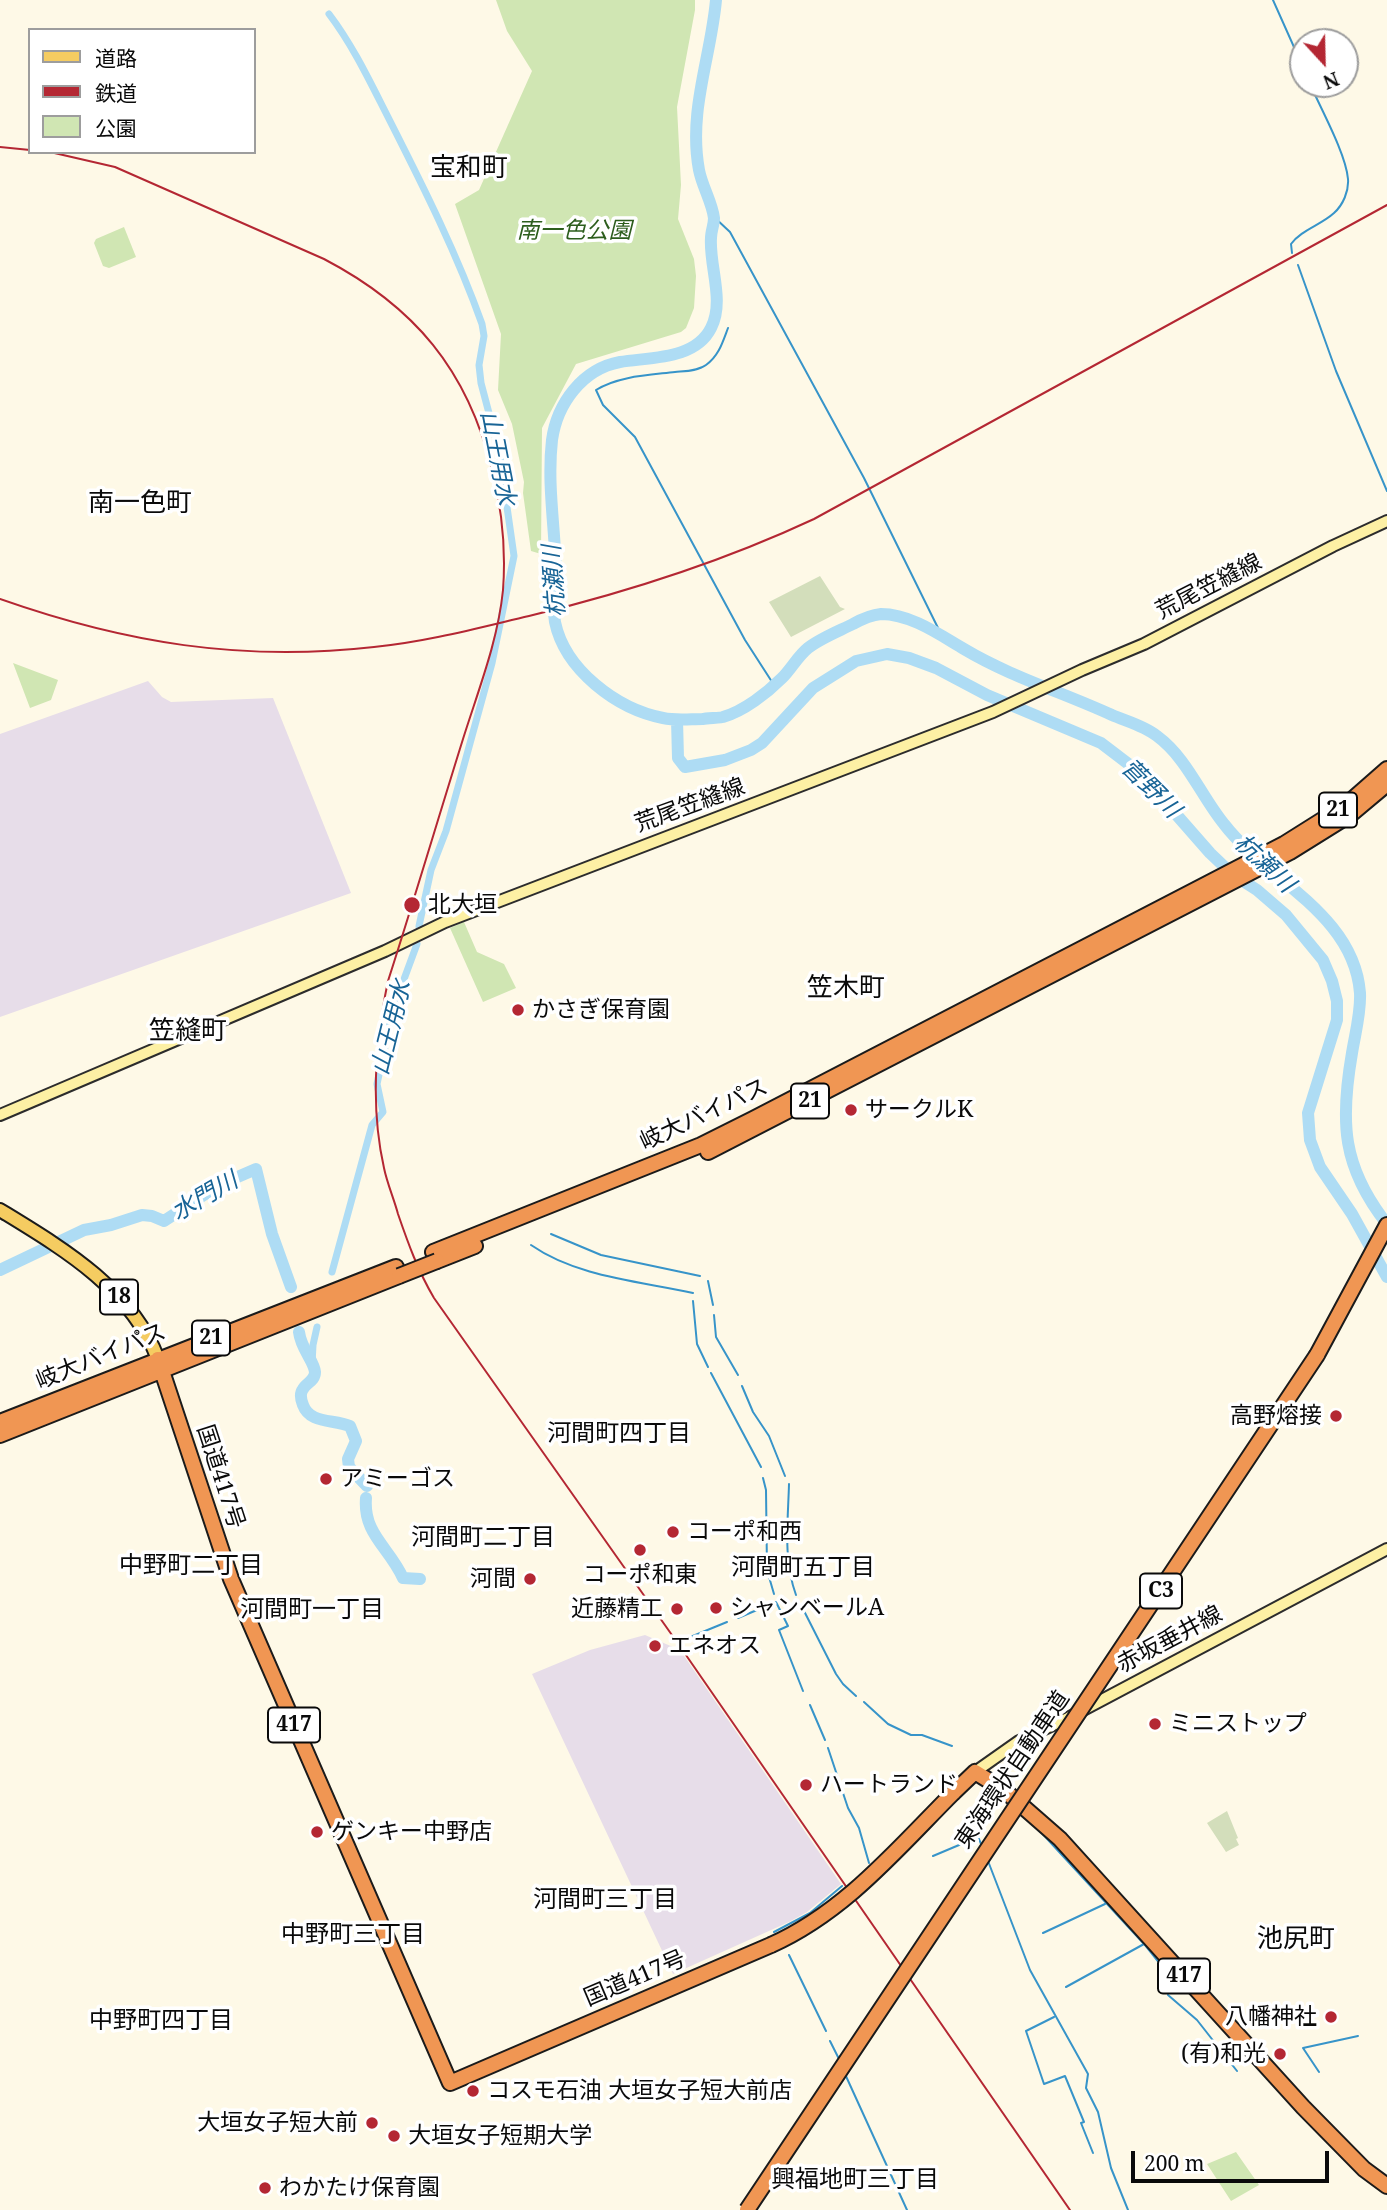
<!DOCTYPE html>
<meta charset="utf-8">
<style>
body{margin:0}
#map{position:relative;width:1387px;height:2210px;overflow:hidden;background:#fef9e7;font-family:"Noto Serif","Noto Sans JP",serif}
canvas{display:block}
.legend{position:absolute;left:28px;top:28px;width:228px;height:126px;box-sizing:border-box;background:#fff;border:2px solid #9d9d9d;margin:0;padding:9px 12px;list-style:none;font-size:21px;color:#0a0a0a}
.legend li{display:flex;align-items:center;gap:14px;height:35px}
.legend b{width:35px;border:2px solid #9d9d9d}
.north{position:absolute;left:1289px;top:28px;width:70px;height:70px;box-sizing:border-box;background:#fff;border:2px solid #9d9d9d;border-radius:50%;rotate:158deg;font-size:19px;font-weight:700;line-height:28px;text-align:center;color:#0a0a0a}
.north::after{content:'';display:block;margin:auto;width:24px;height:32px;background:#b42733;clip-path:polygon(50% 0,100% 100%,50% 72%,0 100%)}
.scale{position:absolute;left:1131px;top:2151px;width:198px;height:32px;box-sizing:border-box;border:4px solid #0a0a0a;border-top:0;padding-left:9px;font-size:21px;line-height:24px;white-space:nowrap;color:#0a0a0a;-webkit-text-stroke:5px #fff;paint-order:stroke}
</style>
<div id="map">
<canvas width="1387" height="2210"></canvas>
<ul class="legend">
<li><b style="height:9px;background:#f5cc61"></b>道路</li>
<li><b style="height:9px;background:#b42733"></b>鉄道</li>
<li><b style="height:19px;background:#d0e6b3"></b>公園</li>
</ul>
<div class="north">N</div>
<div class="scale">200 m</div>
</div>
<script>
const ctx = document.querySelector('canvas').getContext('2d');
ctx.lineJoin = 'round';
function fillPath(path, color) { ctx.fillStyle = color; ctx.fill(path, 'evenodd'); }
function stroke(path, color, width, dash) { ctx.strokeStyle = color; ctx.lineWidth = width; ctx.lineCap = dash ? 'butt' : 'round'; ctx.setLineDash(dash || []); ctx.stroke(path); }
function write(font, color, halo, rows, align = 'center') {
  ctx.font = font + ' "Noto Serif","Noto Sans JP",serif'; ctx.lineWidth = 7; ctx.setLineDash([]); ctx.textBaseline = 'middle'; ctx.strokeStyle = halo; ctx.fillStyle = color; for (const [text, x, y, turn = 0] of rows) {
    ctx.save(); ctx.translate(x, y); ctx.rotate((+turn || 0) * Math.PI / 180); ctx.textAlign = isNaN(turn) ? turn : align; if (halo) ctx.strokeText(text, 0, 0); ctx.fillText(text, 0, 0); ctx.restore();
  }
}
fillPath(new Path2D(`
 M 148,681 L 162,697 L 171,702 L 273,698 L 351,893 L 0,1017 L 0,734 Z
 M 645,1635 L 680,1650 L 841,1884 L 807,1912 L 789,1922 L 673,1974 L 532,1674 L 590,1650 Z`), '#e7dde9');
fillPath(new Path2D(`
 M 496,0 L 695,0 L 695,10 L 677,107 L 681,185 L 678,219 L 694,259 L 696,276 L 694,308 L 686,328 L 681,332 L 576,364 L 542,428 L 541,554 L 531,551 L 523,493 L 524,482 L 512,424 L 498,390 L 501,334 L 455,204 L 479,190 L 532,71 L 507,31 Z
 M 124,227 L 136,257 L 109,268 L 103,266 L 94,243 L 96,239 Z
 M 13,663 L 58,680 L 51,700 L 30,708 Z
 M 464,922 L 477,952 L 504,964 L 516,988 L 483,1002 L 450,928 Z
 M 1236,2152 L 1259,2185 L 1231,2201 L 1207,2164 Z`), '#d0e6b3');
fillPath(new Path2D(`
 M 820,576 L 840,607 L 845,609 L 791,637 L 769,602 Z
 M 1227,1811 L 1238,1838 L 1236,1839 L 1239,1845 L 1226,1852 L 1207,1823 Z`), '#d3debb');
stroke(new Path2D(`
 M 1273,0 L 1302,65
 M 714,217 L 730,232 L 864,478 L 941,634
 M 1292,253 L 1291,244 C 1301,230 1321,225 1334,213 C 1343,205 1349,191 1348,179 C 1346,154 1321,109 1310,84
 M 1298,265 L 1336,371 L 1387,491
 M 728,328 C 723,341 719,356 706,365 C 698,371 685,371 675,372 C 650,375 618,376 596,390 L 603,405 L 635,437 L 745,640 L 774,685
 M 551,1234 L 601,1255 L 700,1276
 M 531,1245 C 577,1277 639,1281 693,1293
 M 708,1281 L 713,1305
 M 693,1301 L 697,1344 L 708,1367
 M 714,1315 L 716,1337 L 738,1375
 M 711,1373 L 761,1467
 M 742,1386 L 753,1412 L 769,1436 L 785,1476
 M 763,1478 L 766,1490 L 767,1570 L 774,1594
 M 789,1484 C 788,1522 783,1559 796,1595
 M 801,1605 L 836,1674 L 843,1684 L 856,1696
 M 738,1618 L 776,1602 L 788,1626 L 779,1630 L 803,1691
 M 683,1640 L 727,1622
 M 864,1702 L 888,1724 L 911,1735 L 922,1735 L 952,1746
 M 810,1705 L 825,1740
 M 828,1748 L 848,1808 L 859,1828 L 869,1863
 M 1038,1829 L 1144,1944 L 1172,1979
 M 933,1856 L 978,1837 L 982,1846
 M 988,1861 L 1030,1970 L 1088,2074 L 1086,2088 L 1098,2112 L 1111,2168 L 1128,2210
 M 774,1932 L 810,1913 L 842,1886
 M 1043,1933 L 1105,1904
 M 789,1955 L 826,2031
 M 1066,1987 L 1144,1944
 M 1168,1995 L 1197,2020 L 1237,2071
 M 1054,2017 L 1026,2031 L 1044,2084 L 1065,2076 L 1084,2122 L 1081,2123 L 1093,2153
 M 830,2041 L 839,2059
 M 1319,2072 L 1303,2048 L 1358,2036
 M 845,2074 L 907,2210`), '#3794c9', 2);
stroke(new Path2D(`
 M 329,14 C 354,47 371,84 390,121 C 424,188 457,254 482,324 L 484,336 L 479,365 L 481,383 L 499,451 L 514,556 L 492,663 L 446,831 L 431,870 L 419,926
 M 332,1272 L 372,1125 L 383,1112 L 377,1084 L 393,1009 L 417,944
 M 312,1364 L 313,1345 L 317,1327`), '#aedcf4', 7);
stroke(new Path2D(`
 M 716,0 C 711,57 688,111 699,170 C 702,186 712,202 714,218 C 714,225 711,231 711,238 C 709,266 725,301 711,328 C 695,360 650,357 620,362 C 582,369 557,404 552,440 C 547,484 555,528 556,572 C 557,588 552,606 555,622 C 565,670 617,709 663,718 C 677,721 690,719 703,719 C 706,718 721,718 723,717 C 744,711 767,693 782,678 C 791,669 798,656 808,648 C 821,638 839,631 853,624 C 862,619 871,615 881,614 C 911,614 940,635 964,649 C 1011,677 1062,692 1112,715 C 1126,721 1145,726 1157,736 C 1187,758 1201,796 1224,824 C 1267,880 1354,914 1360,993 C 1361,1013 1355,1034 1352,1053 C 1340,1122 1342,1167 1387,1224
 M 677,720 L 678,758 L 685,767 L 725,760 L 751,750 L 762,743 L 813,688 L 856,661 L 887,654 L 909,658 L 936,668 L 987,695 L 1101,743 L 1139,772 L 1210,853 L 1232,874 L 1257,890 L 1286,915 L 1323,960 L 1332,981 L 1337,1001 L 1337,1020 L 1308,1113 L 1310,1140 L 1320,1167 L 1352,1214 L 1387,1277
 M 0,1270 L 84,1230 L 111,1225 L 142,1215 L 152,1216 L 164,1221 L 219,1185 L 256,1169 L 272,1234 L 291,1287
 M 299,1332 C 301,1349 314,1361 315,1372 C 315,1381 306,1383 303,1389 C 300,1393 301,1400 303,1405 C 310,1424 333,1419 350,1426 L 356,1441 L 348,1459 L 349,1467 L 367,1486
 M 366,1498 C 363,1534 389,1547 403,1578 L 420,1579`), '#aedcf4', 12);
const secondary = new Path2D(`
 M 0,1115 L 385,951 L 445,922 L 993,712 L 1082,670 L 1144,644 L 1333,546 L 1387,521
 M 975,1772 L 1019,1741 L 1068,1718 L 1387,1549`);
const primary = new Path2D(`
 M 0,1210 C 62,1248 131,1288 158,1359`);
const highway = new Path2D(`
 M 708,1152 L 1290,852 L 1351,814 L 1387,784
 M 433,1252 L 701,1145 L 753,1119 L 1284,844 L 1346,805 L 1387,769
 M 437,1261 L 475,1246
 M 1317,1355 L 1387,1225
 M 158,1359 L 231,1579 L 450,2083 L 771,1945
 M 0,1422 L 396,1267
 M 0,1435 L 399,1276
 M 953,1793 L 975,1772 L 1004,1790 L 1060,1839 L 1303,2107 L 1364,2169 L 1387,2186`);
stroke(secondary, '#2c2c2c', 14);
stroke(primary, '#1b1b1b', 16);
stroke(highway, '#1b1b1b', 18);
stroke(secondary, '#fdf0a4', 10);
stroke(primary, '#f5cc61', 12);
stroke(highway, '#f09653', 14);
stroke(new Path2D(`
 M 0,147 L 30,150
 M 50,152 L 115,167 L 324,259 C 414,306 468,370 492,470 C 502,509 506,550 503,590 C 498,641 478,691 463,739 C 438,819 414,900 388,981 C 375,1043 370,1106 384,1168 C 387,1183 394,1199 398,1214 C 408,1243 418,1271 434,1298 L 679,1645 L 1070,2210
 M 0,599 C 125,643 241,662 374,647 C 426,642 478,628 529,616 C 628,592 722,562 814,519 L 1387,205`), '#b42733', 2);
const highwayBridge = new Path2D(`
 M 399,1276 L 437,1261
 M 771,1945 C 845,1912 897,1849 953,1793
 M 747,2210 L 1317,1355`);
stroke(highwayBridge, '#1b1b1b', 18, []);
stroke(highwayBridge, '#f09653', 14);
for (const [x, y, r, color] of [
 [412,905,9,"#b42733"],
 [518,1010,7,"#b42733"],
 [851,1110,7,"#b42733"],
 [1336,1416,7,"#b42733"],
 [326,1479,7,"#b42733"],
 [673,1532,7,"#b42733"],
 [640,1550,7,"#b42733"],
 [530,1579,7,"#b42733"],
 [716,1608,7,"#b42733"],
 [677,1609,7,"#b42733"],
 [655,1646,7,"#b42733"],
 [1155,1724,7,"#b42733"],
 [806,1785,7,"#b42733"],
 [317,1832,7,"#b42733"],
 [1331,2017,7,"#b42733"],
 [1280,2054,7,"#b42733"],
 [473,2091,7,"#b42733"],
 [372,2123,7,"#b42733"],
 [394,2136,7,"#b42733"],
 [265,2188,7,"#b42733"]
]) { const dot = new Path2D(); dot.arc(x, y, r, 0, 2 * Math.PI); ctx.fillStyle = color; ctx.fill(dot); stroke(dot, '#fff', 2.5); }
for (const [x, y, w] of [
 [1338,810,38],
 [810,1101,38],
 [119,1297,38],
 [211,1338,38],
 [1161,1591,42],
 [294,1725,52],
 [1184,1976,52]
]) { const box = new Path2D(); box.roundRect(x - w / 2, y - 17.5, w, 35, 5); ctx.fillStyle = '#fff'; ctx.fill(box); stroke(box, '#0a0a0a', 2); }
write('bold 21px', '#0a0a0a', null, [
 ["21",1338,810],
 ["21",810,1101],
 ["18",119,1297],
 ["21",211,1338],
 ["C3",1161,1591],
 ["417",294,1725],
 ["417",1184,1976]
]);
write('italic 23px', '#2d5e1d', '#fff', [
 ["南一色公園",574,231]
]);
write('23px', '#0a0a0a', '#fff', [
 ["荒尾笠縫線",1209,587,-27],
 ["荒尾笠縫線",690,806,-20],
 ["岐大バイパス",704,1115,-25],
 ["岐大バイパス",101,1357,-22],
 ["国道417号",220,1477,72],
 ["赤坂垂井線",1170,1640,-28],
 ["東海環状自動車道",1013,1770,-56],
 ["国道417号",635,1979,-23]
]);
write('23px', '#0a0a0a', '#fff', [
 ["北大垣",428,905],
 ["かさぎ保育園",532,1010],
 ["サークルK",865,1110],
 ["高野熔接",1322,1416,"right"],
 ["アミーゴス",340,1479],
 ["コーポ和西",687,1532],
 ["コーポ和東",640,1575,"center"],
 ["河間",516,1579,"right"],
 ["シャンベールA",730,1608],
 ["近藤精工",663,1609,"right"],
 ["エネオス",669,1646],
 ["ミニストップ",1169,1724],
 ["ハートランド",820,1785],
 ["ゲンキー中野店",331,1832],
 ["八幡神社",1317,2017,"right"],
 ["(有)和光",1266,2054,"right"],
 ["コスモ石油 大垣女子短大前店",487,2091],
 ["大垣女子短大前",358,2123,"right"],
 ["大垣女子短期大学",408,2136],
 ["わかたけ保育園",279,2188]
], 'left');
write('italic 24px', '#186496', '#fff', [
 ["山王用水",497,458,79],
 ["杭瀬川",555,581,-94],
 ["菅野川",1150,789,45],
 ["杭瀬川",1264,864,43],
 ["山王用水",392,1028,-76],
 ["水門川",205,1197,-30]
]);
write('24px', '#0a0a0a', '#fff', [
 ["河間町四丁目",619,1434],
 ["河間町二丁目",483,1538],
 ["中野町二丁目",191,1566],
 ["河間町五丁目",803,1568],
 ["河間町一丁目",312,1610],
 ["河間町三丁目",605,1900],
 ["中野町三丁目",353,1935],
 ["中野町四丁目",161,2021],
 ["興福地町三丁目",855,2180]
]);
write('26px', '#0a0a0a', '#fff', [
 ["宝和町",469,169],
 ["南一色町",140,504],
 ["笠木町",846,989],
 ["笠縫町",188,1032],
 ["池尻町",1296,1940]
]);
</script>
